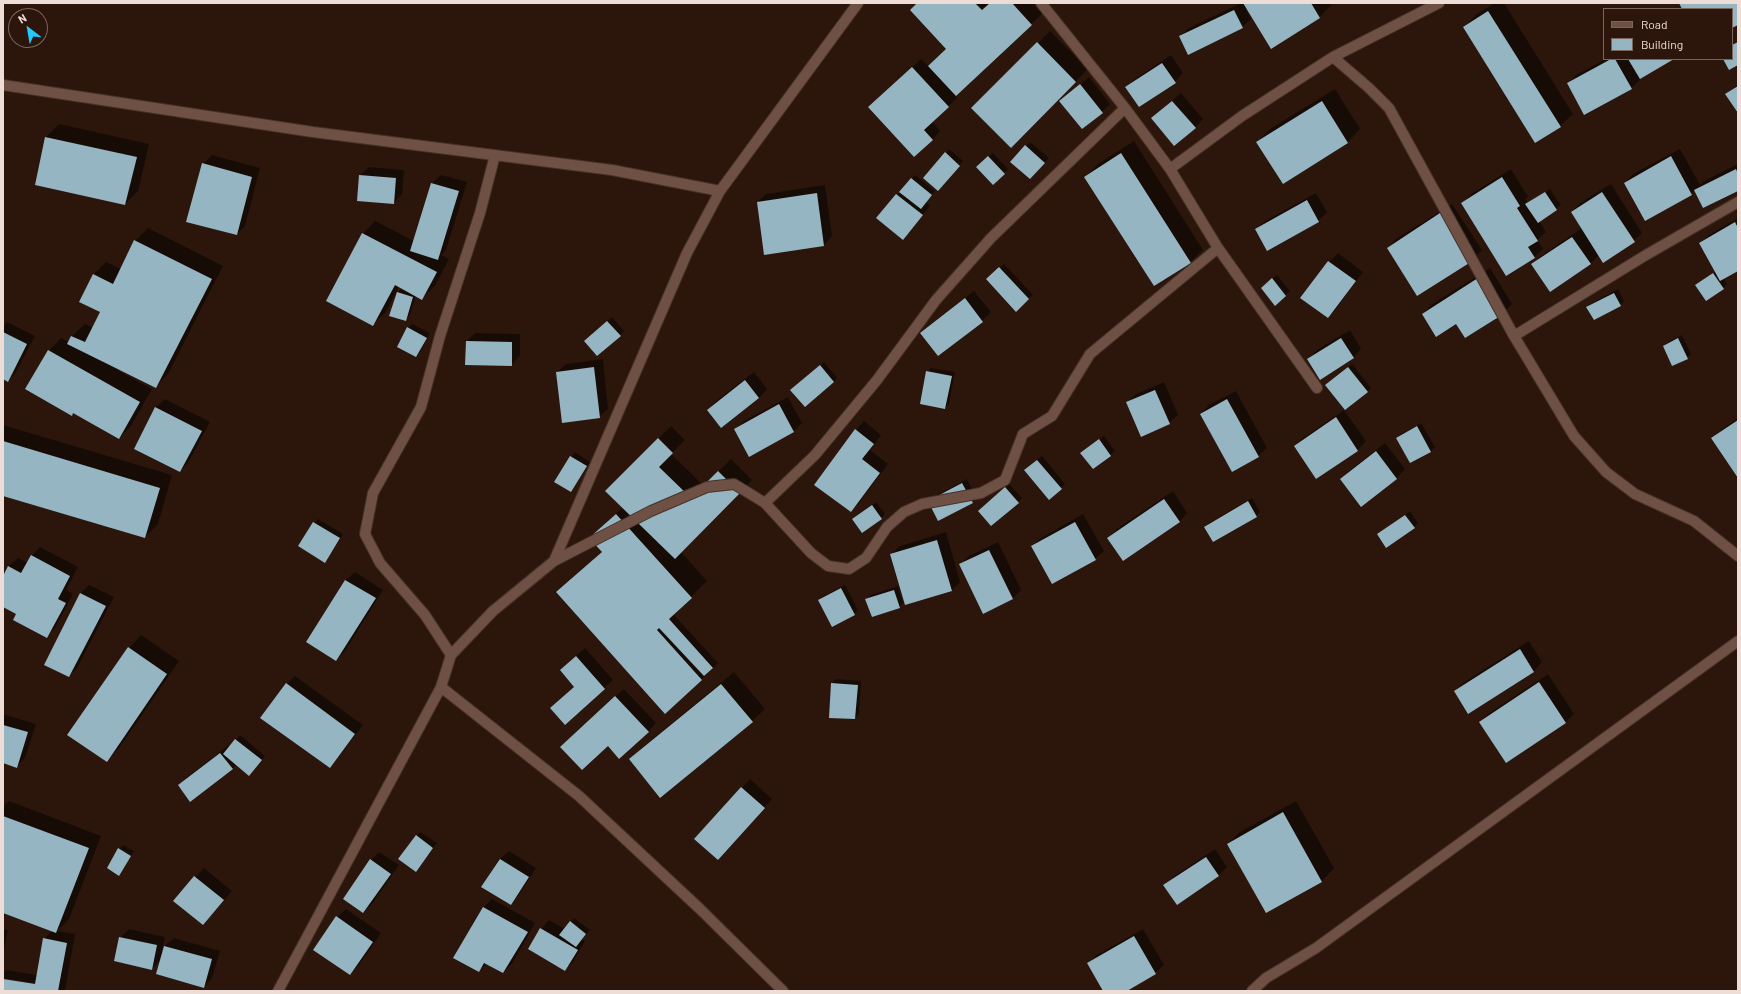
<!DOCTYPE html>
<style>
body{margin:0}
#map{position:relative;width:1741px;height:994px;overflow:hidden;background:#2c160c;font-family:Barlow,sans-serif}
canvas{display:block}
.frame{position:absolute;inset:0;border:4px solid #edddd6;pointer-events:none}
.legend{position:absolute;left:1603px;top:8px;width:130px;height:52px;box-sizing:border-box;background:#2c160c;border:1px solid #79665d;margin:0;padding:5px 7px;list-style:none;font-size:12px;color:#edddd6}
.legend li{display:flex;align-items:center;gap:8px;height:20px}
.legend b{width:20px;border:1px solid #79665d}
.north{position:absolute;left:8px;top:8px;width:40px;height:40px;box-sizing:border-box;background:#2c160c;border:1px solid #79665d;border-radius:50%;rotate:329deg;font-size:11px;font-weight:700;line-height:16px;text-align:center;color:#edddd6}
.north::after{content:'';display:block;margin:auto;width:14px;height:18px;background:#23c9fe;clip-path:polygon(50% 0,100% 100%,50% 72%,0 100%)}
</style>
<div id="map">
<canvas width="1741" height="994"></canvas>
<div class="frame"></div>
<ul class="legend">
<li><b style="height:5px;background:#6e5144"></b>Road</li>
<li><b style="height:11px;background:#96b5c3"></b>Building</li>
</ul>
<div class="north">N</div>
</div>
<script>
const ctx = document.querySelector('canvas').getContext('2d');
ctx.lineJoin = 'round';
function fillPath(path, color) { ctx.fillStyle = color; ctx.fill(path, 'evenodd'); }
function stroke(path, color, width, dash) { ctx.strokeStyle = color; ctx.lineWidth = width; ctx.lineCap = dash ? 'butt' : 'round'; ctx.setLineDash(dash || []); ctx.stroke(path); }
fillPath(new Path2D(`
 M 918,3 L 1036,3 L 1044,12 L 955,96 L 957,98 L 932,121 L 940,131 L 932,140 L 878,98 L 921,59 L 929,67 L 947,49 Z
 M 1241,3 L 1332,3 L 1332,4 L 1320,17 L 1271,47 L 1248,9 L 1246,10 L 1251,19 L 1242,27 L 1180,37 L 1189,28 Z
 M 1495,3 L 1504,3 L 1573,114 L 1560,126 L 1464,27 L 1477,14 Z
 M 1050,31 L 1088,69 L 1011,147 L 973,108 Z
 M 1171,55 L 1183,73 L 1175,82 L 1127,87 L 1135,79 Z
 M 1606,59 L 1672,59 L 1639,78 L 1640,80 L 1631,88 L 1568,84 L 1576,75 Z
 M 1089,77 L 1110,104 L 1102,112 L 1060,101 Z
 M 1738,84 L 1738,111 L 1727,94 Z
 M 1335,89 L 1360,129 L 1348,142 L 1283,182 L 1257,142 L 1270,129 Z
 M 1181,93 L 1203,119 L 1195,128 L 1152,118 Z
 M 59,124 L 149,144 L 138,191 L 125,204 L 36,184 L 46,137 Z
 M 1134,141 L 1203,250 L 1190,262 L 1085,177 L 1098,164 Z
 M 1030,142 L 1049,158 L 1034,174 L 1012,161 Z
 M 949,149 L 963,161 L 942,186 L 946,153 Z
 M 1680,149 L 1700,185 L 1704,181 L 1738,164 L 1738,190 L 1695,190 L 1691,194 L 1625,183 L 1633,174 Z
 M 993,153 L 1008,169 L 993,184 L 981,163 Z
 M 212,155 L 260,168 L 245,226 L 237,234 L 203,164 Z
 M 369,167 L 404,170 L 402,194 L 394,203 L 360,175 Z
 M 1511,169 L 1528,197 L 1525,199 L 1528,203 L 1549,190 L 1549,188 L 1561,205 L 1539,221 L 1546,232 L 1537,240 L 1543,249 L 1534,257 L 1463,203 L 1471,194 Z
 M 441,175 L 467,182 L 446,250 L 441,255 L 449,259 L 435,286 L 422,298 L 416,295 L 410,315 L 406,319 L 398,292 L 402,288 L 399,286 L 386,312 L 373,324 L 363,234 L 375,221 L 414,241 L 432,183 Z
 M 915,175 L 935,191 L 926,202 L 930,206 L 903,238 L 878,218 Z
 M 1611,184 L 1642,233 L 1634,241 L 1599,255 L 1590,264 L 1533,264 L 1541,256 L 1582,228 L 1572,212 L 1580,203 Z
 M 825,185 L 832,236 L 824,245 L 765,253 L 758,202 L 766,194 Z
 M 1316,193 L 1327,212 L 1318,221 L 1256,229 L 1265,221 Z
 M 1452,204 L 1482,250 L 1473,259 L 1388,248 L 1396,239 Z
 M 1738,218 L 1738,270 L 1723,278 L 1727,284 L 1723,288 L 1701,282 L 1716,271 L 1700,243 L 1709,235 Z
 M 148,228 L 223,266 L 168,374 L 155,387 L 120,369 L 119,371 L 152,389 L 131,426 L 119,438 L 74,413 L 72,414 L 49,351 L 61,338 L 69,342 L 72,336 L 85,324 L 93,328 L 101,312 L 80,301 L 94,274 L 106,262 L 121,269 L 135,241 Z
 M 1338,253 L 1363,272 L 1336,309 L 1328,317 L 1329,262 Z
 M 1004,264 L 1033,295 L 1016,310 L 991,275 Z
 M 1490,268 L 1512,304 L 1504,312 L 1456,323 L 1423,314 L 1431,305 Z
 M 1277,275 L 1290,291 L 1275,304 L 1266,284 Z
 M 1618,289 L 1624,301 L 1620,305 L 1587,307 L 1592,303 Z
 M 974,291 L 991,312 L 982,321 L 938,355 L 921,333 L 930,325 Z
 M 612,317 L 624,331 L 620,335 L 589,337 Z
 M 7,322 L 35,336 L 16,372 L 8,381 L 3,378 L 3,327 Z
 M 412,324 L 430,333 L 420,352 L 416,356 L 408,328 Z
 M 1350,330 L 1361,349 L 1353,358 L 1308,359 L 1317,350 Z
 M 475,333 L 520,334 L 520,356 L 511,365 L 467,341 Z
 M 1682,335 L 1691,354 L 1687,358 L 1664,346 L 1668,342 Z
 M 603,359 L 608,409 L 599,417 L 557,372 L 566,364 Z
 M 824,362 L 837,378 L 833,382 L 796,386 Z
 M 1352,364 L 1371,388 L 1367,392 L 1331,381 Z
 M 931,368 L 955,372 L 949,404 L 945,408 L 927,372 Z
 M 754,372 L 767,389 L 759,398 L 708,410 L 716,401 Z
 M 1164,382 L 1178,415 L 1169,423 L 1128,402 L 1136,394 Z
 M 1236,391 L 1267,448 L 1258,456 L 1201,414 L 1209,405 Z
 M 788,397 L 802,423 L 794,431 L 735,430 L 744,421 Z
 M 165,399 L 210,422 L 188,463 L 180,471 L 135,448 L 156,407 Z
 M 1344,410 L 1366,441 L 1358,450 L 1316,478 L 1295,446 L 1303,438 Z
 M 1738,418 L 1738,476 L 1712,438 L 1721,430 Z
 M 864,421 L 881,435 L 870,450 L 888,464 L 859,503 L 851,511 L 856,430 Z
 M 1421,423 L 1435,447 L 1431,451 L 1411,462 L 1397,438 L 1401,434 Z
 M 3,425 L 172,475 L 158,524 L 145,537 L 3,495 Z
 M 671,426 L 685,440 L 671,454 L 704,486 L 731,459 L 752,480 L 681,552 L 707,581 L 673,614 L 718,663 L 701,680 L 558,592 L 603,551 L 591,538 L 623,507 L 607,491 Z
 M 1104,436 L 1115,451 L 1093,468 L 1086,449 Z
 M 1385,443 L 1405,469 L 1397,478 L 1361,505 L 1341,479 L 1349,471 Z
 M 575,452 L 590,462 L 571,491 L 555,481 Z
 M 1042,456 L 1065,484 L 1061,488 L 1030,466 Z
 M 967,479 L 976,498 L 972,502 L 929,501 L 933,497 Z
 M 1009,484 L 1022,498 L 1018,502 L 983,507 Z
 M 1173,491 L 1187,513 L 1179,522 L 1108,538 L 1117,529 Z
 M 1252,498 L 1260,512 L 1256,516 L 1213,541 L 1205,527 L 1209,523 Z
 M 876,502 L 885,514 L 881,518 L 853,519 Z
 M 1410,511 L 1418,523 L 1414,527 L 1378,534 Z
 M 1083,514 L 1104,551 L 1095,559 L 1032,546 L 1041,538 Z
 M 318,519 L 343,534 L 325,562 L 314,523 Z
 M 946,532 L 960,582 L 952,590 L 891,554 L 900,546 Z
 M 998,542 L 1021,590 L 1013,598 L 961,564 L 969,556 Z
 M 40,547 L 78,567 L 66,590 L 73,594 L 55,628 L 47,636 L 17,614 L 3,606 L 3,578 L 9,566 L 18,558 L 28,563 L 31,556 Z
 M 355,572 L 383,590 L 345,651 L 336,660 L 308,641 L 346,580 Z
 M 89,585 L 114,597 L 77,668 L 69,676 L 45,664 L 81,593 Z
 M 845,585 L 858,610 L 854,614 L 819,600 L 823,596 Z
 M 898,586 L 903,603 L 899,607 L 866,600 L 871,595 Z
 M 141,635 L 179,661 L 119,748 L 107,760 L 129,648 Z
 M 1529,641 L 1542,662 L 1534,671 L 1468,712 L 1455,691 L 1463,683 Z
 M 585,648 L 613,680 L 565,723 L 575,687 L 569,662 Z
 M 734,672 L 765,709 L 752,721 L 630,760 L 643,747 Z
 M 1548,674 L 1574,714 L 1565,722 L 1480,722 L 1488,714 Z
 M 295,676 L 363,725 L 338,758 L 330,767 L 287,684 Z
 M 836,679 L 861,681 L 859,714 L 855,718 L 830,717 L 832,683 Z
 M 624,689 L 656,723 L 648,732 L 608,744 L 570,738 Z
 M 3,714 L 36,724 L 25,758 L 17,766 L 3,762 Z
 M 240,735 L 265,756 L 253,770 L 237,764 L 232,769 L 179,785 L 187,777 L 229,745 L 230,747 Z
 M 750,779 L 772,799 L 726,851 L 695,839 Z
 M 9,801 L 101,836 L 69,919 L 57,931 L 75,934 L 65,991 L 3,991 L 3,980 L 39,986 L 40,984 L 3,978 L 3,973 L 6,970 L 37,975 L 44,939 L 53,930 L 3,912 L 3,806 Z
 M 1296,801 L 1334,868 L 1322,881 L 1266,912 L 1228,844 L 1240,832 Z
 M 420,832 L 437,843 L 416,871 L 416,836 Z
 M 123,845 L 134,851 L 119,874 L 119,849 Z
 M 1215,849 L 1227,867 L 1219,875 L 1177,904 L 1165,886 L 1173,877 Z
 M 509,851 L 536,868 L 519,895 L 510,904 L 500,859 Z
 M 379,852 L 399,865 L 372,904 L 363,912 L 371,860 Z
 M 204,868 L 232,891 L 211,915 L 175,901 Z
 M 492,899 L 535,923 L 512,964 L 503,972 L 487,963 L 479,971 L 455,957 L 484,907 Z
 M 346,909 L 381,933 L 359,965 L 350,974 L 337,917 Z
 M 574,918 L 590,930 L 582,939 L 585,941 L 573,962 L 565,970 L 541,929 L 549,920 L 565,929 Z
 M 3,929 L 8,930 L 3,954 Z
 M 129,929 L 165,937 L 162,951 L 163,952 L 165,946 L 174,938 L 220,951 L 212,978 L 204,987 L 161,959 L 152,969 L 120,938 Z
 M 1143,929 L 1164,965 L 1155,973 L 1125,991 L 1104,991 L 1089,963 L 1097,955 Z`), '#0007');
fillPath(new Path2D(`
 M 917,3 L 975,3 L 982,10 L 990,3 L 1012,3 L 1032,25 L 956,96 L 928,66 L 946,49 L 910,10 Z
 M 1243,3 L 1311,3 L 1320,18 L 1271,49 Z
 M 1679,3 L 1738,3 L 1738,25 L 1732,28 L 1732,9 L 1682,9 Z
 M 1234,10 L 1243,28 L 1188,55 L 1179,36 Z
 M 1488,11 L 1561,127 L 1535,143 L 1463,27 Z
 M 1037,42 L 1076,82 L 1011,148 L 971,108 Z
 M 1738,42 L 1738,65 L 1729,70 L 1723,59 L 1732,59 L 1732,45 Z
 M 1611,59 L 1615,59 L 1632,89 L 1584,115 L 1567,83 Z
 M 1628,59 L 1674,59 L 1640,79 Z
 M 1162,63 L 1176,83 L 1139,107 L 1125,87 Z
 M 912,67 L 949,107 L 924,130 L 933,140 L 914,157 L 868,107 Z
 M 1080,84 L 1103,113 L 1082,129 L 1059,101 Z
 M 1738,86 L 1738,113 L 1725,94 Z
 M 1172,101 L 1196,128 L 1174,146 L 1151,118 Z
 M 1322,101 L 1348,143 L 1283,184 L 1256,142 Z
 M 45,137 L 137,157 L 125,205 L 35,185 Z
 M 1025,145 L 1045,163 L 1030,179 L 1010,162 Z
 M 945,152 L 960,166 L 938,191 L 923,178 Z
 M 1121,153 L 1191,263 L 1154,286 L 1084,177 Z
 M 988,156 L 1005,174 L 993,185 L 976,167 Z
 M 1671,156 L 1692,195 L 1645,221 L 1624,183 Z
 M 202,163 L 252,177 L 237,235 L 186,222 Z
 M 1736,169 L 1738,174 L 1738,191 L 1703,208 L 1694,190 Z
 M 359,175 L 396,178 L 394,204 L 357,201 Z
 M 1502,177 L 1520,206 L 1517,208 L 1538,241 L 1528,247 L 1535,258 L 1506,276 L 1461,203 Z
 M 911,178 L 932,195 L 921,209 L 899,192 Z
 M 431,183 L 459,191 L 438,260 L 410,251 Z
 M 1545,192 L 1557,210 L 1538,223 L 1525,204 Z
 M 1602,192 L 1635,242 L 1603,263 L 1571,212 Z
 M 817,193 L 824,246 L 764,255 L 757,202 Z
 M 896,194 L 923,215 L 903,240 L 876,218 Z
 M 1307,200 L 1319,222 L 1267,251 L 1255,229 Z
 M 1443,211 L 1474,260 L 1417,296 L 1387,248 Z
 M 1735,222 L 1738,228 L 1738,271 L 1720,281 L 1699,243 Z
 M 362,233 L 437,272 L 422,300 L 395,285 L 373,326 L 326,301 Z
 M 1572,237 L 1591,264 L 1550,292 L 1531,264 Z
 M 134,240 L 212,279 L 156,388 L 67,344 L 71,336 L 85,342 L 100,312 L 79,302 L 93,274 L 113,284 Z
 M 1328,261 L 1356,281 L 1328,318 L 1300,298 Z
 M 999,267 L 1029,299 L 1016,312 L 986,279 Z
 M 1713,273 L 1724,289 L 1706,301 L 1695,285 Z
 M 1481,276 L 1505,313 L 1465,338 L 1456,324 L 1436,337 L 1422,314 Z
 M 1272,278 L 1286,296 L 1275,306 L 1261,288 Z
 M 397,292 L 413,297 L 406,321 L 389,316 Z
 M 1614,293 L 1621,306 L 1594,320 L 1586,307 Z
 M 965,298 L 983,322 L 938,356 L 920,333 Z
 M 607,321 L 621,336 L 597,356 L 584,341 Z
 M 407,327 L 427,338 L 416,357 L 397,347 Z
 M 3,332 L 27,344 L 8,382 L 3,379 Z
 M 1341,338 L 1354,358 L 1320,380 L 1307,359 Z
 M 1678,338 L 1688,359 L 1672,366 L 1663,346 Z
 M 466,341 L 512,342 L 512,366 L 465,365 Z
 M 48,350 L 140,402 L 119,439 L 73,413 L 72,416 L 25,389 Z
 M 820,365 L 834,382 L 805,407 L 790,390 Z
 M 594,367 L 600,418 L 562,423 L 556,372 Z
 M 1348,367 L 1368,392 L 1345,410 L 1325,385 Z
 M 926,371 L 952,376 L 945,409 L 920,404 Z
 M 745,380 L 759,398 L 721,428 L 707,410 Z
 M 1155,390 L 1170,424 L 1141,437 L 1126,402 Z
 M 1227,399 L 1259,457 L 1232,472 L 1200,414 Z
 M 779,404 L 794,432 L 749,457 L 734,429 Z
 M 155,407 L 202,431 L 180,472 L 134,449 Z
 M 1336,417 L 1358,451 L 1316,479 L 1294,446 Z
 M 1738,420 L 1738,478 L 1711,438 Z
 M 1417,426 L 1431,452 L 1410,463 L 1396,438 Z
 M 855,429 L 874,444 L 862,459 L 880,473 L 851,512 L 814,485 Z
 M 658,438 L 673,453 L 659,467 L 691,498 L 718,471 L 740,493 L 675,559 L 605,491 Z
 M 1099,439 L 1111,456 L 1093,469 L 1080,453 Z
 M 3,441 L 160,488 L 145,538 L 3,496 Z
 M 1376,451 L 1397,479 L 1361,507 L 1340,479 Z
 M 570,456 L 587,466 L 571,492 L 554,482 Z
 M 1037,460 L 1062,489 L 1049,500 L 1024,470 Z
 M 962,483 L 973,503 L 938,521 L 928,501 Z
 M 1005,487 L 1019,503 L 991,526 L 978,511 Z
 M 1164,499 L 1180,522 L 1123,561 L 1107,538 Z
 M 1248,501 L 1257,517 L 1213,542 L 1204,527 Z
 M 872,505 L 882,519 L 862,533 L 852,519 Z
 M 616,514 L 692,598 L 669,619 L 713,668 L 704,676 L 659,628 L 666,621 L 657,630 L 702,680 L 665,714 L 556,592 L 602,552 L 589,538 Z
 M 1405,515 L 1415,528 L 1386,548 L 1377,534 Z
 M 313,522 L 340,538 L 325,563 L 298,546 Z
 M 1075,522 L 1096,560 L 1052,584 L 1031,546 Z
 M 937,540 L 952,591 L 905,605 L 890,554 Z
 M 989,550 L 1013,599 L 983,614 L 959,564 Z
 M 31,555 L 70,576 L 58,599 L 66,603 L 47,638 L 13,620 L 16,614 L 3,607 L 3,576 L 8,566 L 21,573 Z
 M 345,580 L 376,598 L 336,661 L 306,642 Z
 M 841,588 L 855,615 L 832,627 L 818,600 Z
 M 894,590 L 900,608 L 872,617 L 865,599 Z
 M 80,593 L 106,606 L 69,677 L 44,665 Z
 M 128,647 L 167,674 L 107,762 L 67,735 Z
 M 1520,649 L 1534,672 L 1468,714 L 1454,691 Z
 M 576,656 L 605,689 L 565,725 L 550,708 L 574,687 L 560,670 Z
 M 1539,682 L 1566,723 L 1506,763 L 1479,722 Z
 M 286,683 L 355,734 L 330,768 L 260,718 Z
 M 831,683 L 858,685 L 855,719 L 829,718 Z
 M 721,684 L 753,722 L 660,798 L 629,759 Z
 M 615,696 L 649,732 L 619,759 L 608,746 L 582,770 L 560,747 Z
 M 3,725 L 28,732 L 17,768 L 3,763 Z
 M 235,739 L 262,760 L 249,776 L 223,754 Z
 M 220,753 L 233,769 L 190,802 L 178,785 Z
 M 741,787 L 765,808 L 718,860 L 694,839 Z
 M 1283,812 L 1322,882 L 1266,913 L 1227,844 Z
 M 3,816 L 89,848 L 56,933 L 3,913 Z
 M 416,835 L 433,848 L 416,872 L 398,859 Z
 M 118,848 L 131,856 L 119,876 L 107,868 Z
 M 1206,857 L 1219,876 L 1177,905 L 1163,885 Z
 M 370,859 L 391,874 L 363,913 L 343,899 Z
 M 500,859 L 529,877 L 511,905 L 481,887 Z
 M 194,876 L 224,900 L 203,925 L 173,901 Z
 M 483,907 L 528,932 L 503,973 L 484,963 L 479,972 L 453,958 Z
 M 336,916 L 373,942 L 350,975 L 313,950 Z
 M 570,921 L 586,934 L 576,947 L 559,935 Z
 M 540,928 L 578,950 L 565,971 L 528,949 Z
 M 1134,936 L 1156,974 L 1127,991 L 1103,991 L 1087,963 Z
 M 119,937 L 157,945 L 152,970 L 114,961 Z
 M 43,938 L 67,943 L 58,991 L 3,991 L 3,979 L 35,984 Z
 M 164,946 L 212,959 L 204,988 L 156,974 Z`), '#96b5c3');
const street = new Path2D(`
 M 1041,3 L 1125,108 L 1170,169 L 1218,248 L 1317,388
 M 1333,57 L 1369,88 L 1389,108 L 1514,336 L 1574,436 L 1606,472 L 1635,494 L 1694,521 L 1738,556
 M 3,85 L 313,132 L 612,170 L 720,191
 M 1170,169 L 1242,116 L 1333,57 L 1439,3
 M 1514,336 L 1646,255 L 1738,202
 M 765,503 L 811,553 L 828,566 L 849,569 L 866,558 L 887,527 L 904,512 L 922,504 L 981,493 L 1005,480 L 1023,434 L 1052,416 L 1090,354 L 1218,248
 M 554,561 L 651,511 L 707,487 L 734,484 L 765,503 L 815,455 L 877,380 L 936,300 L 991,238 L 1125,108
 M 451,655 L 425,615 L 380,563 L 365,534 L 373,493 L 421,407 L 440,336 L 480,213 L 495,155
 M 441,687 L 579,796 L 700,909 L 783,991
 M 278,991 L 441,687 L 451,655 L 493,611 L 554,561 L 687,253 L 720,191 L 858,3
 M 1252,991 L 1266,978 L 1316,948 L 1738,641`);
stroke(street, '#473228', 12);
stroke(street, '#6e5144', 10);
</script>
